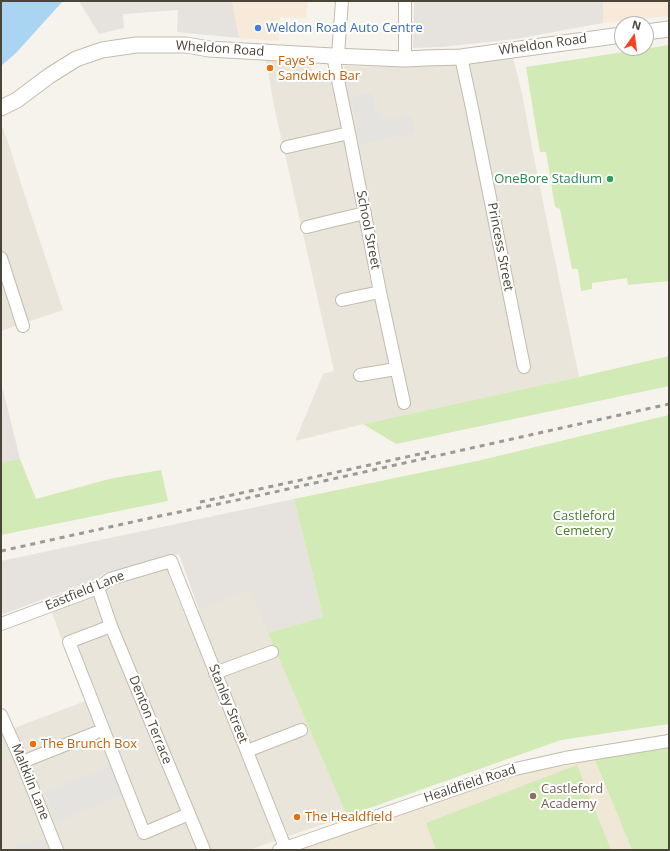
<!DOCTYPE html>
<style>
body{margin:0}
#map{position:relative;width:670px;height:851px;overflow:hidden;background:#f6f3ec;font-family:"Open Sans",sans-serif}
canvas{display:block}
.frame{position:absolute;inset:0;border:2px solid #4b4439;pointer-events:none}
.north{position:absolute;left:614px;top:16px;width:40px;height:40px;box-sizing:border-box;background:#fff;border:1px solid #b7b4b0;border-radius:50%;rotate:14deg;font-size:11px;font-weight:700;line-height:16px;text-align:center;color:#4b4439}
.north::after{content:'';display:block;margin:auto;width:14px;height:18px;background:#fc3f1d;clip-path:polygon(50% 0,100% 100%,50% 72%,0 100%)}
</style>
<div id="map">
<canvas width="670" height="851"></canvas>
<div class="frame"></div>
<div class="north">N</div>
</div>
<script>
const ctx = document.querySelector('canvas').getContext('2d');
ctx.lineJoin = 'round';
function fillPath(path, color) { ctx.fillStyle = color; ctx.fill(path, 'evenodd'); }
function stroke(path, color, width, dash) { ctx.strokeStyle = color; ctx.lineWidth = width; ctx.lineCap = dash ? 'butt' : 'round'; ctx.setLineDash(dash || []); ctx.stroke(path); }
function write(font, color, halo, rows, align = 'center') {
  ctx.font = font + ' "Open Sans",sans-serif'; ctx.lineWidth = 4; ctx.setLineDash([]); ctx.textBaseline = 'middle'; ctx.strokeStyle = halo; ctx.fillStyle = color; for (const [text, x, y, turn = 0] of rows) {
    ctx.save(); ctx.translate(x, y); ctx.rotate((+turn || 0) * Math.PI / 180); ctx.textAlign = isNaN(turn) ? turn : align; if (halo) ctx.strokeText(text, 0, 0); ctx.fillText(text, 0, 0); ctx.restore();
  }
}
fillPath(new Path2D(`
 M 513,58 L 522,93 L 533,153 L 579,377 L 363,424 L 295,441 L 323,374 L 334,371 L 274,106 L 266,59 L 310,62 L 314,79 L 346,74 L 344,66 L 405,67 L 454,65 Z
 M 1,124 L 8,142 L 25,196 L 63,310 L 1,331 Z
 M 166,567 L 185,616 L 249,588 L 347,816 L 249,850 L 1,850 L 1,733 L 96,697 L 73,635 L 62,640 L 52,613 L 94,596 L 108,586 Z`), '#eae5da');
fillPath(new Path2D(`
 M 232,1 L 308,1 L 306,18 L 280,17 L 279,41 L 239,38 Z
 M 603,1 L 669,1 L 669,16 L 603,23 Z`), '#f7ead8');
fillPath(new Path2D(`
 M 79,1 L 232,1 L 239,38 L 177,32 L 178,10 L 123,14 L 124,28 L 99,34 Z
 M 414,1 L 603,1 L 603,23 L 516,39 L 442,47 L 413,48 Z
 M 1,385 L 4,394 L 20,459 L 1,462 Z
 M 294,499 L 323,617 L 268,633 L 249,589 L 199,610 L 179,554 L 105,573 L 93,581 L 1,615 L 1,561 Z`), '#e6e2dd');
fillPath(new Path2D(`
 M 595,760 L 632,850 L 291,850 L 386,820 L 524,773 Z`), '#efe8d6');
fillPath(new Path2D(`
 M 669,45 L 669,281 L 628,285 L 627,278 L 592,283 L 592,289 L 581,291 L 578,269 L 572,269 L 560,209 L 555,207 L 546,152 L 540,152 L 526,67 Z
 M 669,356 L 669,386 L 396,444 L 363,424 L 579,377 Z
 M 669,415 L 669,724 L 561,740 L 347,816 L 268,633 L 323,617 L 294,499 L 477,461 Z
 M 20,459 L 36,499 L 109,479 L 161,470 L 168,501 L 1,535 L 1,462 Z
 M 669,745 L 669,850 L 632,850 L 595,760 L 654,747 Z
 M 577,765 L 611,850 L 436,850 L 426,823 Z`), '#d2eab5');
fillPath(new Path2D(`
 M 372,93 L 376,113 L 380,113 L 381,120 L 411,114 L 415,133 L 360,144 L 351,97 Z
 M 111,765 L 122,795 L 57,822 L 45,792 Z
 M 44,839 L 47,850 L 17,850 L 14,846 Z`), '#e5e3e0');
fillPath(new Path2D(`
 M 1,1 L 63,1 L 16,53 L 1,66 Z`), '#a9d4f2');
const minor = new Path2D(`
 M 405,3 L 405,59
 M 338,55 L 342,1
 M 333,56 L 349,133 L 380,292 L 404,403
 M 461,57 L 472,108 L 524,367
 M 287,147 L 349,133
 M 307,227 L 327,222 L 365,213
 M 1,258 L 23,326
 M 342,300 L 380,292
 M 360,375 L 396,369
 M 98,588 L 111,626 L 204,850
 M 1,624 L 98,588 L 110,579 L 171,561 L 285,847
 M 111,626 L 69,642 L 144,833 L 189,814
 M 215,673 L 272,652
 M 1,715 L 22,762 L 57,850
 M 247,751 L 301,730
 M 22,762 L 95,733
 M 279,850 L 511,770 L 565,758 L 669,741`);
const tertiary = new Path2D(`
 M 646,32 L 669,29
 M 1,108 L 17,100 L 49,76 L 76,59 L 102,50 L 136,45 L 186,45 L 209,49 L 333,56 L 405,59 L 426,58 L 461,57 L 622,35`);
stroke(minor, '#c2bbae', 14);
stroke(tertiary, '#c2bbae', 17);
stroke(minor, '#fff', 12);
stroke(tertiary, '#fff', 15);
stroke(new Path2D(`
 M 200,502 L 429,452
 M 1,551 L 155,517 L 252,497 L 669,404`), '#9a9a9a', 3, [5, 5]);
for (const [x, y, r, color] of [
 [258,28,4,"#3f7fe0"],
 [270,68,4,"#e8710a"],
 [610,179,4,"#2e9e5b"],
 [33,744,4,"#e8710a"],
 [533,796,4,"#8d6e63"],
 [297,817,4,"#e8710a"]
]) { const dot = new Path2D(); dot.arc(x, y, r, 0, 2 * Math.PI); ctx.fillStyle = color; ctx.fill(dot); stroke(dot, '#fff', 1.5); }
write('13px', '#366cbe', '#fff', [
 ["Weldon Road Auto Centre",266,28]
], 'left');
write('13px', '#4b4439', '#fff', [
 ["Wheldon Road",543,45,-8],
 ["Wheldon Road",220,49,4],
 ["School Street",368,230,79],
 ["Princess Street",500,247,79],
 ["Eastfield Lane",85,591,-22],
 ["Stanley Street",228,704,68],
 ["Denton Terrace",150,720,68],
 ["Maltkiln Lane",30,782,68],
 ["Healdfield Road",470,784,-18]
]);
write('13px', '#c56008', '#fff', [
 ["Faye's",278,61],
 ["Sandwich Bar",278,76],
 ["The Brunch Box",41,744],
 ["The Healdfield",305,817]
], 'left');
write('13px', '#27864d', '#fff', [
 ["OneBore Stadium",602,179]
], 'right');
write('13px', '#4a7f2a', '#fff', [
 ["Castleford",584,516],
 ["Cemetery",584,531]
]);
write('13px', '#785e54', '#fff', [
 ["Castleford",541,789],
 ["Academy",541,804]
], 'left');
</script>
